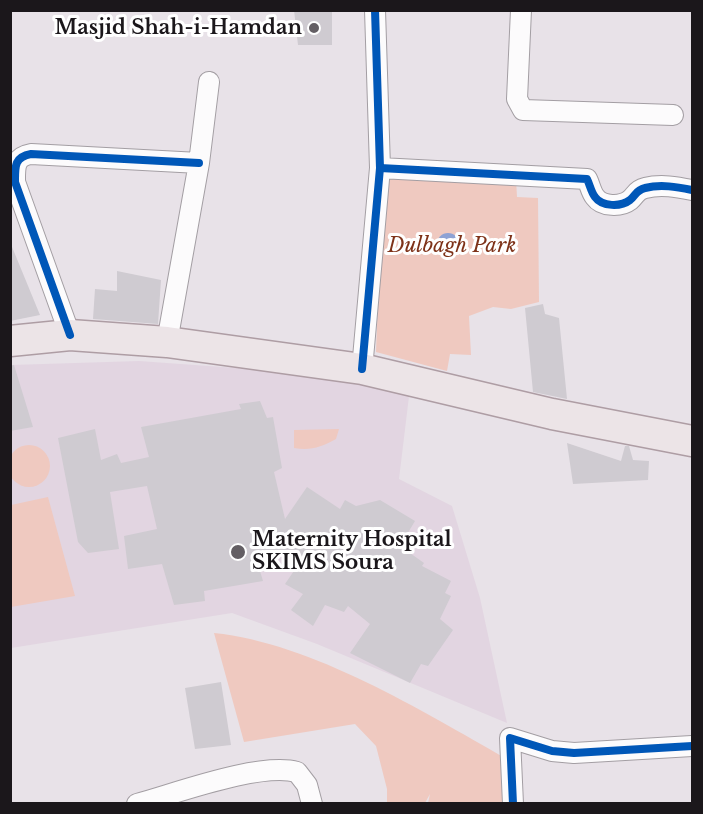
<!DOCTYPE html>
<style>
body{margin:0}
#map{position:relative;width:703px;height:814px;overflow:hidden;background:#e8e2e8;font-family:"Libre Baskerville",serif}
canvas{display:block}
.frame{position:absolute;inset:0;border:12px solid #1b171b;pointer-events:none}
</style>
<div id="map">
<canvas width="703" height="814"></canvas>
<div class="frame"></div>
</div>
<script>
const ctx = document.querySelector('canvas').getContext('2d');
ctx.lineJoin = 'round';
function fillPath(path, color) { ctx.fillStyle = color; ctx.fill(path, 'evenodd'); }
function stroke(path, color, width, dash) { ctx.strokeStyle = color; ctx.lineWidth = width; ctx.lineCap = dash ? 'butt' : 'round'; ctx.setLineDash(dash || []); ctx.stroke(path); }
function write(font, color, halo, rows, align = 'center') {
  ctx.font = font + ' "Libre Baskerville",serif'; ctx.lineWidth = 6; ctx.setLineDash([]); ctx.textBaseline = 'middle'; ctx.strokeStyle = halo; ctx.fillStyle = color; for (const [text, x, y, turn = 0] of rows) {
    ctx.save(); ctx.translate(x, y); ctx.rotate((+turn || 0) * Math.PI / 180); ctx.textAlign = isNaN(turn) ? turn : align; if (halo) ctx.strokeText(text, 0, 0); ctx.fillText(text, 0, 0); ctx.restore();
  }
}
fillPath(new Path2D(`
 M 139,361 L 264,370 L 410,388 L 399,479 L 452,506 L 480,598 L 507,723 L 317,644 L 232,613 L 11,648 L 11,365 Z`), '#e2d5e1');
fillPath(new Path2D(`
 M 383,172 L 516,179 L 517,197 L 538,198 L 539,302 L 511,309 L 493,307 L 469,316 L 471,355 L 450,354 L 447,371 L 376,352 Z
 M 339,429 L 336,439 C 321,447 311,451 294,448 L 294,430 Z
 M8 466a21 21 0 1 1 42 0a21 21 0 1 1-42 0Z
 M 48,497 L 75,596 L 11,607 L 11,505 Z
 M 214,633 C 312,643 422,711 507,759 L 507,803 L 428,803 L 430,794 L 425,803 L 387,803 L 387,789 L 376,746 L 355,724 L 244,742 Z`), '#efc9c0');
fillPath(new Path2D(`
 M437 244a11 11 0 1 1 22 0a11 11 0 1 1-22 0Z`), '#8ea2d4');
fillPath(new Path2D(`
 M 294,10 L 332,10 L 332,45 L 298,45 Z
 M 10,242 L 40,315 L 10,321 Z
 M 117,271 L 161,280 L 158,324 L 93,319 L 95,289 L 117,291 Z
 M 543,304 L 545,314 L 559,318 L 567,399 L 533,392 L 525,308 Z
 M 14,365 L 33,427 L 10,431 L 10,366 Z
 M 260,401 L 267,418 L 273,417 L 282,468 L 274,472 L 285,519 L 307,487 L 340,509 L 345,500 L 356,506 L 380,500 L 415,521 L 400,546 L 424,563 L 422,566 L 451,581 L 445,593 L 451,596 L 440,619 L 453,630 L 428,666 L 421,664 L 410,683 L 350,653 L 370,624 L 348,606 L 344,612 L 325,605 L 313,626 L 291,610 L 303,594 L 285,584 L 300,562 L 280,550 L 254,551 L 263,581 L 204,591 L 205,601 L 174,605 L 162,564 L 128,569 L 124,536 L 157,529 L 147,486 L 110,492 L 119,549 L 88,553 L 78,542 L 58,438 L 95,429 L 101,460 L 117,454 L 121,463 L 149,457 L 141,427 L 241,409 L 239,404 Z
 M 567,443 L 621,461 L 625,446 L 629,446 L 633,460 L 649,461 L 648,480 L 573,484 Z
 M 221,682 L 231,745 L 195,749 L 185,688 Z`), '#cfcbd1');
const street = new Path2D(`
 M 521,10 L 517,99 L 523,110 L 673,115
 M 380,168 L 587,179 C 590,185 591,192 595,197 C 602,207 621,207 630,200 C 636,195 636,190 645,188 C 661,184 677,187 692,190
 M 70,335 L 15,182 C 15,167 14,157 31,154 L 199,163
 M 167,342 L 199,163 L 209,82
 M 362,369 L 380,168 L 375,10
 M 137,804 C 177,793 260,762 297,772 L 307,785 L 312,804
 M 513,804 L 510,738 L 552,751 L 574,753 L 692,746`);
const primary = new Path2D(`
 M 10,341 L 70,335 L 167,342 L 362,369 L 552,414 L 692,441`);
stroke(street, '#a39ea3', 22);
stroke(primary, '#ae9da4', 33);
stroke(street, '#fcfbfc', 20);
stroke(primary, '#ece4e7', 30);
stroke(new Path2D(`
 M 380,168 L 587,179 C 590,185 591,192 595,197 C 602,207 621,207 630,200 C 636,195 636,190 645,188 C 661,184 677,187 692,190
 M 70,335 L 15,182 C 15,167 14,157 31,154 L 199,163
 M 362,369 L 380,168 L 375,10
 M 513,804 L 510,738 L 552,751 L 574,753 L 692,746`), '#0057b8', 8);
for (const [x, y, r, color] of [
 [314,28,6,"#635e63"],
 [238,552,8,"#635e63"]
]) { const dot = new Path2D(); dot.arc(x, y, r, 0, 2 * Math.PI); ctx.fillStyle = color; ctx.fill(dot); stroke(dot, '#fff', 2); }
write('bold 20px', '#1b171b', '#fff', [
 ["Masjid Shah-i-Hamdan",302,28],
 ["Maternity Hospital",252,540,"left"],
 ["SKIMS Soura",252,563,"left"]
], 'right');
write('italic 20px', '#7e3219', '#fff', [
 ["Dulbagh Park",452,246]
]);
</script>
